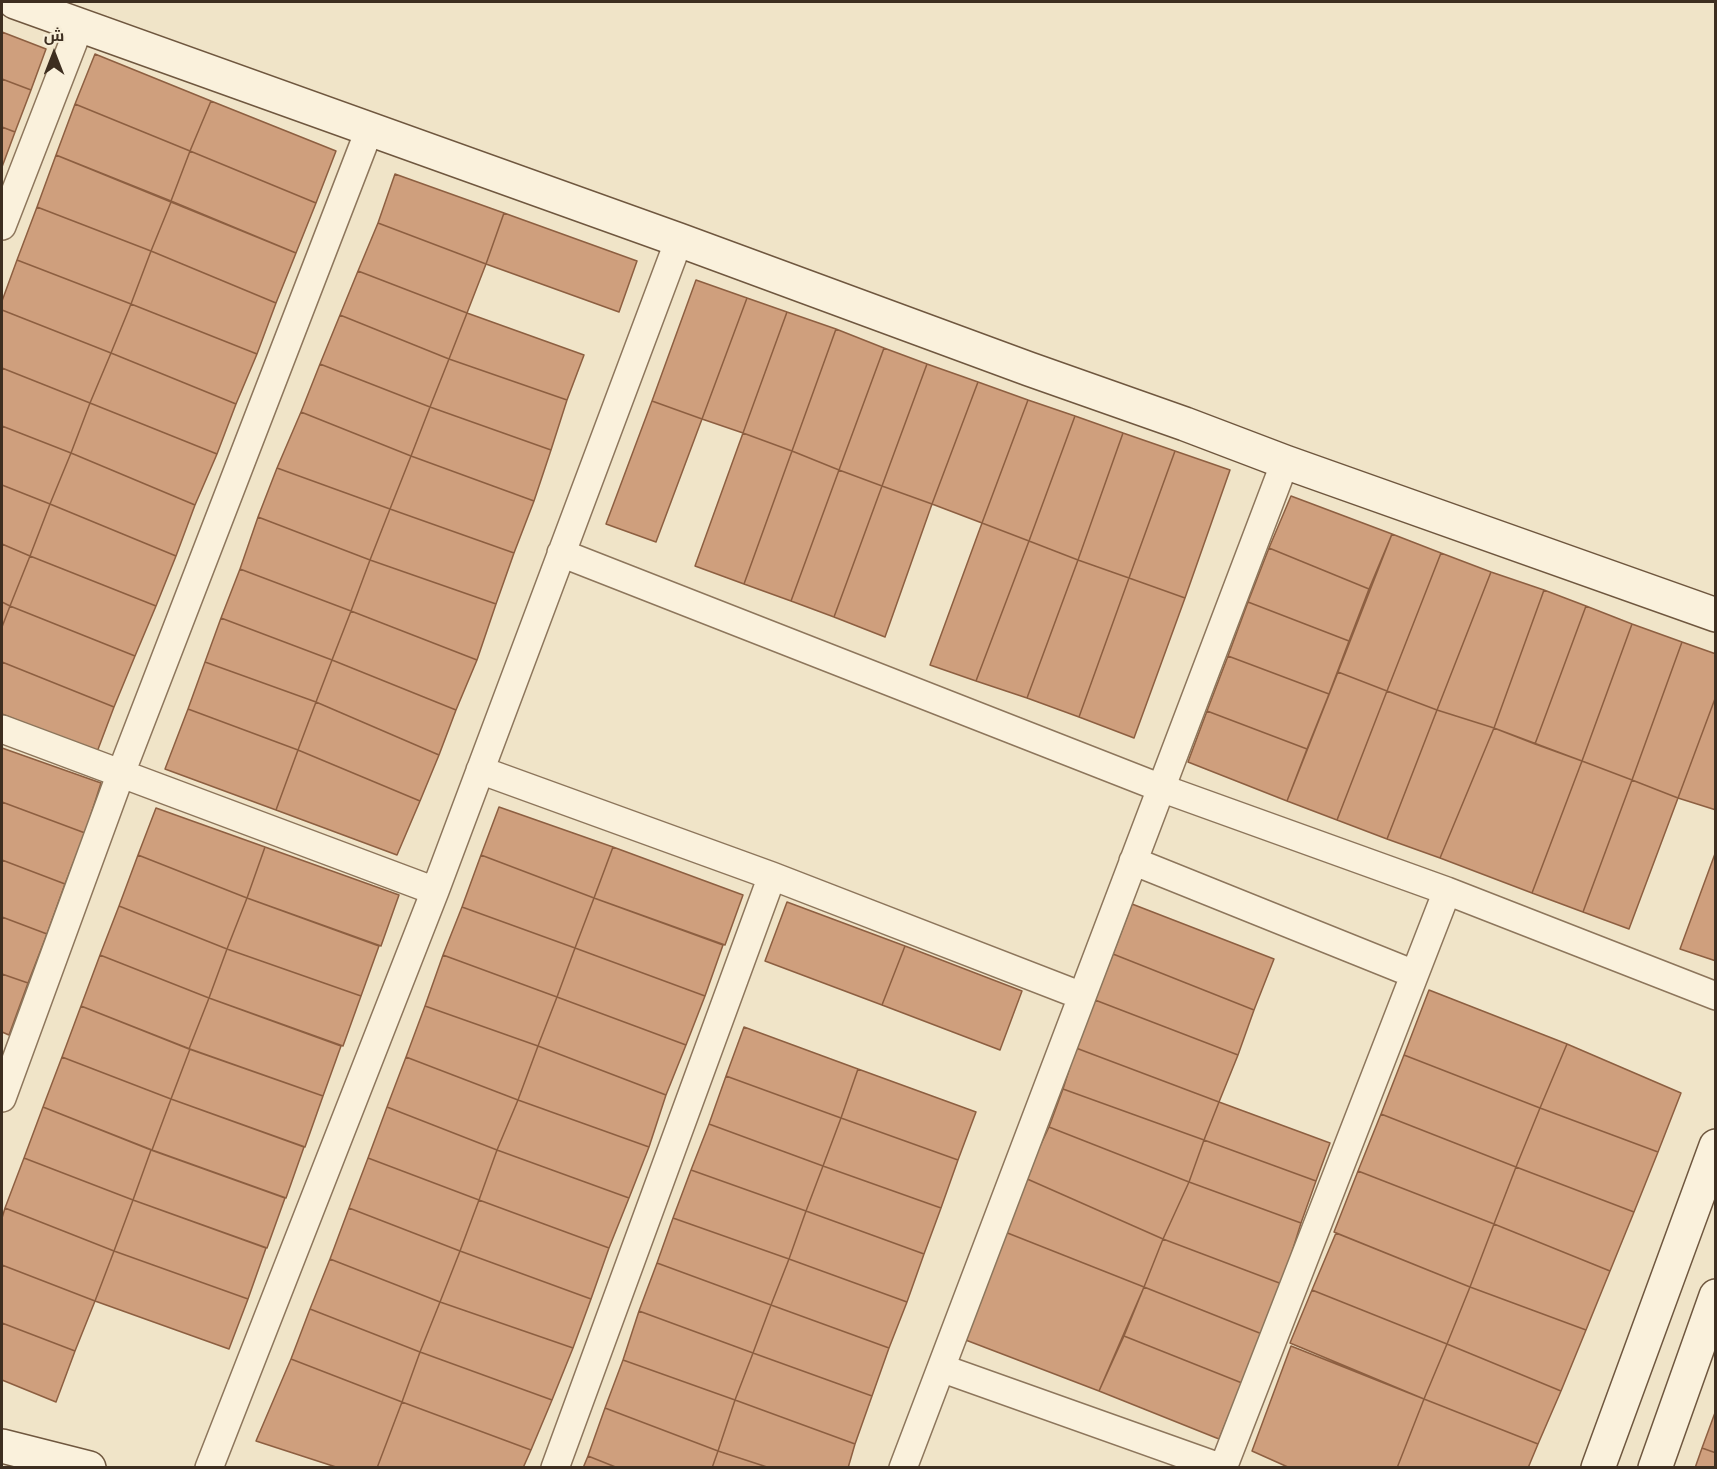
<!DOCTYPE html>
<meta charset="utf-8">
<style>
body{margin:0}
#map{position:relative;width:1717px;height:1469px;overflow:hidden;background:#f0e4c8;font-family:"Roboto Serif",Cairo,serif}
canvas{display:block}
.frame{position:absolute;inset:0;border:3px solid #3d2e20;pointer-events:none}
.north{position:absolute;left:24px;top:24px;width:60px;height:60px;-webkit-text-stroke:4px #f7eed8;paint-order:stroke;rotate:0deg;font-size:16px;font-weight:700;line-height:24px;text-align:center;color:#3d2e20}
.north::after{content:'';display:block;margin:auto;width:21px;height:27px;background:#3d2e20;clip-path:polygon(50% 0,100% 100%,50% 72%,0 100%)}
</style>
<div id="map">
<canvas width="1717" height="1469"></canvas>
<div class="frame"></div>
<div class="north">ش</div>
</div>
<script>
const ctx = document.querySelector('canvas').getContext('2d');
ctx.lineJoin = 'round';
function fillPath(path, color) { ctx.fillStyle = color; ctx.fill(path, 'evenodd'); }
function stroke(path, color, width, dash) { ctx.strokeStyle = color; ctx.lineWidth = width; ctx.lineCap = dash ? 'butt' : 'round'; ctx.setLineDash(dash || []); ctx.stroke(path); }
const building = new Path2D(`
 M 2,32 L 46,49 L 31,90 L 2,79 Z
 M 95,54 L 211,101 L 190,151 L 75,104 Z
 M 2,79 L 31,90 L 15,132 L 2,127 Z
 M 211,101 L 336,151 L 316,203 L 190,151 Z
 M 75,104 L 190,151 L 171,201 L 56,155 Z
 M 2,127 L 15,132 L 2,167 Z
 M 190,151 L 316,203 L 296,253 L 171,201 Z
 M 56,155 L 171,202 L 151,251 L 37,207 Z
 M 395,174 L 504,213 L 486,264 L 378,223 Z
 M 171,202 L 296,253 L 276,303 L 151,251 Z
 M 37,207 L 151,251 L 131,304 L 17,260 Z
 M 504,213 L 637,261 L 619,312 L 486,264 Z
 M 378,223 L 486,264 L 467,313 L 358,271 Z
 M 151,251 L 276,303 L 257,354 L 131,304 Z
 M 17,260 L 131,304 L 111,353 L 2,310 L 2,301 Z
 M 358,271 L 467,313 L 449,359 L 340,315 Z
 M 696,280 L 747,298 L 702,419 L 652,401 Z
 M 747,298 L 787,312 L 743,433 L 702,419 Z
 M 131,304 L 257,354 L 236,404 L 111,353 Z
 M 2,310 L 111,353 L 90,403 L 2,368 Z
 M 787,312 L 836,329 L 792,451 L 743,433 Z
 M 467,313 L 584,355 L 567,400 L 449,359 Z
 M 340,315 L 449,359 L 430,407 L 320,364 Z
 M 836,329 L 884,348 L 839,470 L 792,451 Z
 M 884,348 L 927,364 L 882,486 L 839,470 Z
 M 111,353 L 236,404 L 217,454 L 90,403 Z
 M 449,359 L 567,400 L 551,450 L 430,407 Z
 M 320,364 L 430,407 L 411,456 L 301,412 Z
 M 927,364 L 978,382 L 932,504 L 882,486 Z
 M 2,368 L 90,403 L 71,453 L 2,426 Z
 M 978,382 L 1028,400 L 982,523 L 932,504 Z
 M 1028,400 L 1075,416 L 1029,541 L 982,523 Z
 M 652,401 L 702,419 L 656,542 L 606,524 Z
 M 90,403 L 217,454 L 195,505 L 71,453 Z
 M 430,407 L 551,450 L 534,501 L 411,456 Z
 M 301,412 L 411,456 L 390,509 L 277,468 Z
 M 1075,416 L 1123,433 L 1078,560 L 1029,541 Z
 M 2,426 L 71,453 L 50,504 L 2,485 Z
 M 743,433 L 792,451 L 744,584 L 695,566 Z
 M 1123,433 L 1175,451 L 1129,578 L 1078,560 Z
 M 792,451 L 839,470 L 791,601 L 744,584 Z
 M 1175,451 L 1230,470 L 1185,598 L 1129,578 Z
 M 71,453 L 195,505 L 176,556 L 50,504 Z
 M 411,456 L 534,501 L 514,553 L 390,509 Z
 M 277,468 L 390,509 L 370,560 L 258,517 Z
 M 839,470 L 882,486 L 834,617 L 791,601 Z
 M 2,485 L 50,504 L 30,556 L 2,544 Z
 M 882,486 L 932,504 L 885,637 L 834,617 Z
 M 1291,496 L 1392,534 L 1369,589 L 1269,548 Z
 M 50,504 L 176,556 L 156,606 L 30,556 Z
 M 390,509 L 514,553 L 496,604 L 370,560 Z
 M 258,517 L 370,560 L 351,611 L 240,569 Z
 M 982,523 L 1029,541 L 976,681 L 930,665 Z
 M 1392,534 L 1441,553 L 1387,691 L 1338,672 Z
 M 1029,541 L 1078,560 L 1027,698 L 976,681 Z
 M 2,544 L 30,556 L 10,606 L 2,602 Z
 M 1269,548 L 1369,589 L 1349,641 L 1248,602 Z
 M 1441,553 L 1491,572 L 1437,710 L 1387,691 Z
 M 30,556 L 156,606 L 135,656 L 10,606 Z
 M 370,560 L 496,604 L 477,660 L 351,611 Z
 M 1078,560 L 1129,578 L 1079,717 L 1027,698 Z
 M 240,569 L 351,611 L 332,660 L 221,618 Z
 M 1491,572 L 1544,590 L 1494,728 L 1437,710 Z
 M 1129,578 L 1185,598 L 1134,738 L 1079,717 Z
 M 1544,590 L 1586,606 L 1535,744 L 1494,728 Z
 M 2,602 L 10,606 L 2,627 Z
 M 1248,602 L 1349,641 L 1329,694 L 1228,656 Z
 M 10,606 L 135,656 L 114,707 L 2,662 L 2,627 Z
 M 1586,606 L 1632,624 L 1582,761 L 1535,744 Z
 M 351,611 L 477,660 L 456,710 L 332,660 Z
 M 221,618 L 332,660 L 316,702 L 205,662 Z
 M 1632,624 L 1682,642 L 1632,780 L 1582,761 Z
 M 1682,642 L 1716,654 L 1716,696 L 1678,798 L 1632,780 Z
 M 1228,656 L 1329,694 L 1307,749 L 1207,711 Z
 M 332,660 L 456,710 L 439,755 L 316,702 Z
 M 2,662 L 114,707 L 97,752 L 2,714 Z
 M 205,662 L 316,702 L 298,750 L 188,709 Z
 M 1338,672 L 1387,691 L 1337,820 L 1287,801 Z
 M 1387,691 L 1437,710 L 1387,839 L 1337,820 Z
 M 1716,696 L 1716,810 L 1678,798 Z
 M 316,702 L 439,755 L 420,801 L 298,750 Z
 M 188,709 L 298,750 L 276,810 L 165,769 Z
 M 1437,710 L 1494,728 L 1440,858 L 1387,839 Z
 M 1207,711 L 1307,749 L 1287,801 L 1188,762 Z
 M 1494,728 L 1582,761 L 1532,893 L 1440,858 Z
 M 2,748 L 101,783 L 85,833 L 2,802 Z
 M 298,750 L 420,801 L 397,855 L 276,810 Z
 M 1582,761 L 1632,780 L 1583,912 L 1532,893 Z
 M 1632,780 L 1678,798 L 1629,929 L 1583,912 Z
 M 2,802 L 85,833 L 65,884 L 2,860 Z
 M 499,807 L 613,847 L 594,898 L 481,855 Z
 M 156,808 L 265,847 L 247,898 L 138,855 Z
 M 265,847 L 399,895 L 381,946 L 247,898 Z
 M 613,847 L 743,895 L 725,945 L 594,898 Z
 M 1716,851 L 1716,961 L 1680,949 Z
 M 138,855 L 247,898 L 227,949 L 119,906 Z
 M 481,855 L 594,898 L 575,948 L 462,907 Z
 M 2,860 L 65,884 L 47,934 L 2,917 Z
 M 247,898 L 379,946 L 361,996 L 227,949 Z
 M 594,898 L 723,945 L 705,996 L 575,948 Z
 M 787,902 L 905,946 L 882,1005 L 765,961 Z
 M 1132,904 L 1274,959 L 1254,1010 L 1113,954 Z
 M 119,906 L 227,949 L 209,998 L 100,955 Z
 M 462,907 L 575,948 L 557,997 L 443,955 Z
 M 2,917 L 47,934 L 28,983 L 2,974 Z
 M 905,946 L 1022,991 L 1000,1050 L 882,1005 Z
 M 575,948 L 705,996 L 686,1045 L 557,997 Z
 M 227,949 L 361,996 L 343,1046 L 209,998 Z
 M 1113,954 L 1254,1010 L 1238,1055 L 1095,1000 Z
 M 100,955 L 209,998 L 189,1049 L 81,1006 Z
 M 443,955 L 557,997 L 538,1046 L 425,1006 Z
 M 2,974 L 28,983 L 9,1035 L 2,1032 Z
 M 1429,990 L 1567,1044 L 1540,1108 L 1404,1055 Z
 M 557,997 L 686,1045 L 666,1095 L 538,1046 Z
 M 209,998 L 341,1046 L 323,1096 L 189,1049 Z
 M 1095,1000 L 1238,1055 L 1219,1102 L 1076,1048 Z
 M 81,1006 L 190,1049 L 171,1099 L 62,1057 Z
 M 425,1006 L 538,1046 L 518,1100 L 406,1057 Z
 M 744,1027 L 858,1069 L 841,1118 L 726,1076 Z
 M 1567,1044 L 1681,1093 L 1658,1152 L 1540,1108 Z
 M 538,1046 L 666,1095 L 649,1147 L 518,1100 Z
 M 1076,1048 L 1219,1102 L 1204,1140 L 1063,1089 Z
 M 190,1049 L 323,1096 L 305,1147 L 171,1099 Z
 M 1404,1055 L 1540,1108 L 1516,1167 L 1381,1114 Z
 M 62,1057 L 171,1099 L 152,1150 L 43,1107 Z
 M 406,1057 L 518,1100 L 497,1150 L 387,1107 Z
 M 858,1069 L 976,1112 L 958,1160 L 841,1118 Z
 M 726,1076 L 841,1118 L 823,1166 L 709,1124 Z
 M 1063,1089 L 1204,1140 L 1189,1182 L 1049,1127 Z
 M 171,1099 L 304,1147 L 286,1198 L 152,1150 Z
 M 518,1100 L 649,1147 L 629,1198 L 497,1150 Z
 M 1219,1102 L 1330,1143 L 1316,1181 L 1204,1140 Z
 M 43,1107 L 151,1150 L 133,1200 L 24,1158 Z
 M 387,1107 L 497,1150 L 479,1200 L 368,1158 Z
 M 1540,1108 L 1658,1152 L 1634,1212 L 1516,1167 Z
 M 1381,1114 L 1516,1167 L 1494,1224 L 1358,1171 Z
 M 841,1118 L 958,1160 L 941,1208 L 823,1166 Z
 M 709,1124 L 823,1166 L 806,1211 L 691,1170 Z
 M 1049,1127 L 1189,1182 L 1163,1239 L 1025,1178 Z
 M 1204,1140 L 1316,1181 L 1301,1223 L 1189,1182 Z
 M 151,1150 L 285,1198 L 267,1248 L 133,1200 Z
 M 497,1150 L 629,1198 L 609,1248 L 479,1200 Z
 M 24,1158 L 133,1200 L 114,1251 L 5,1208 Z
 M 368,1158 L 479,1200 L 460,1251 L 349,1208 Z
 M 823,1166 L 941,1208 L 924,1254 L 806,1211 Z
 M 1516,1167 L 1634,1212 L 1610,1271 L 1494,1224 Z
 M 691,1170 L 806,1211 L 789,1259 L 673,1218 Z
 M 1358,1171 L 1494,1224 L 1470,1287 L 1334,1232 Z
 M 1025,1178 L 1163,1239 L 1144,1287 L 1005,1232 Z
 M 1189,1182 L 1301,1223 L 1282,1284 L 1163,1239 Z
 M 133,1200 L 266,1248 L 248,1299 L 114,1251 Z
 M 479,1200 L 609,1248 L 591,1299 L 460,1251 Z
 M 5,1208 L 114,1251 L 95,1301 L 2,1265 L 2,1218 Z
 M 349,1208 L 460,1251 L 440,1302 L 330,1259 Z
 M 806,1211 L 924,1254 L 907,1302 L 789,1259 Z
 M 673,1218 L 789,1259 L 771,1305 L 657,1263 Z
 M 1494,1224 L 1610,1271 L 1586,1330 L 1470,1287 Z
 M 1005,1232 L 1144,1287 L 1099,1391 L 963,1339 Z
 M 1336,1233 L 1470,1287 L 1447,1344 L 1312,1290 Z
 M 1163,1239 L 1282,1284 L 1262,1334 L 1144,1287 Z
 M 114,1251 L 248,1299 L 229,1349 L 95,1301 Z
 M 460,1251 L 591,1299 L 573,1348 L 440,1302 Z
 M 330,1259 L 440,1302 L 420,1352 L 310,1309 Z
 M 789,1259 L 907,1302 L 889,1348 L 771,1305 Z
 M 657,1263 L 771,1305 L 753,1353 L 639,1311 Z
 M 2,1265 L 95,1301 L 75,1351 L 2,1323 Z
 M 1144,1287 L 1262,1334 L 1242,1383 L 1124,1336 Z
 M 1470,1287 L 1586,1330 L 1561,1391 L 1447,1344 Z
 M 1312,1290 L 1447,1344 L 1424,1399 L 1290,1343 Z
 M 440,1302 L 573,1348 L 552,1400 L 420,1352 Z
 M 771,1305 L 889,1348 L 872,1396 L 753,1353 Z
 M 310,1309 L 420,1352 L 402,1402 L 291,1359 Z
 M 639,1311 L 753,1353 L 735,1400 L 623,1360 Z
 M 2,1323 L 75,1351 L 56,1402 L 2,1380 Z
 M 1124,1336 L 1242,1383 L 1219,1439 L 1099,1391 Z
 M 1447,1344 L 1561,1391 L 1538,1444 L 1424,1399 Z
 M 1291,1346 L 1424,1399 L 1397,1468 L 1290,1468 L 1252,1451 Z
 M 420,1352 L 552,1400 L 531,1450 L 402,1402 Z
 M 753,1353 L 872,1396 L 855,1444 L 735,1400 Z
 M 291,1359 L 402,1402 L 377,1468 L 339,1468 L 256,1441 Z
 M 623,1360 L 735,1400 L 718,1451 L 605,1408 Z
 M 1424,1399 L 1538,1444 L 1528,1468 L 1397,1468 Z
 M 735,1400 L 855,1444 L 848,1468 L 770,1468 L 718,1451 Z
 M 402,1402 L 531,1450 L 523,1468 L 377,1468 Z
 M 605,1408 L 718,1451 L 712,1468 L 618,1468 L 588,1456 Z
 M 1716,1410 L 1716,1453 L 1702,1448 Z
 M 1702,1448 L 1716,1453 L 1716,1468 L 1695,1468 Z
 M 718,1451 L 770,1468 L 712,1468 Z
 M 588,1456 L 618,1468 L 583,1468 Z`);
fillPath(building, '#cf9f7d');
stroke(building, '#8d5f41', 1.5);
const street = new Path2D(`
 M 2,226 L 80,25
 M 561,553 L 1161,788 L 1447,891 L 1716,996
 M 2,729 L 435,891
 M 480,770 L 772,876 L 1082,996
 M 1133,861 L 1414,974
 M 2,1098 L 121,773 L 370,128
 M 941,1368 L 1222,1468
 M 209,1468 L 435,891 L 679,240
 M 555,1468 L 772,876
 M 903,1468 L 1285,462
 M 1223,1468 L 1447,891`);
const secondary = new Path2D(`
 M 15,2 L 679,240 L 1029,369 L 1185,424 L 1285,462 L 1716,615
 M 2,1446 L 89,1468
 M 1598,1468 L 1716,1146
 M 1655,1468 L 1716,1296`);
stroke(street, '#8d765c', 30);
stroke(secondary, '#6f573f', 36);
stroke(street, '#faf1dc', 27);
stroke(secondary, '#faf1dc', 33);
</script>
